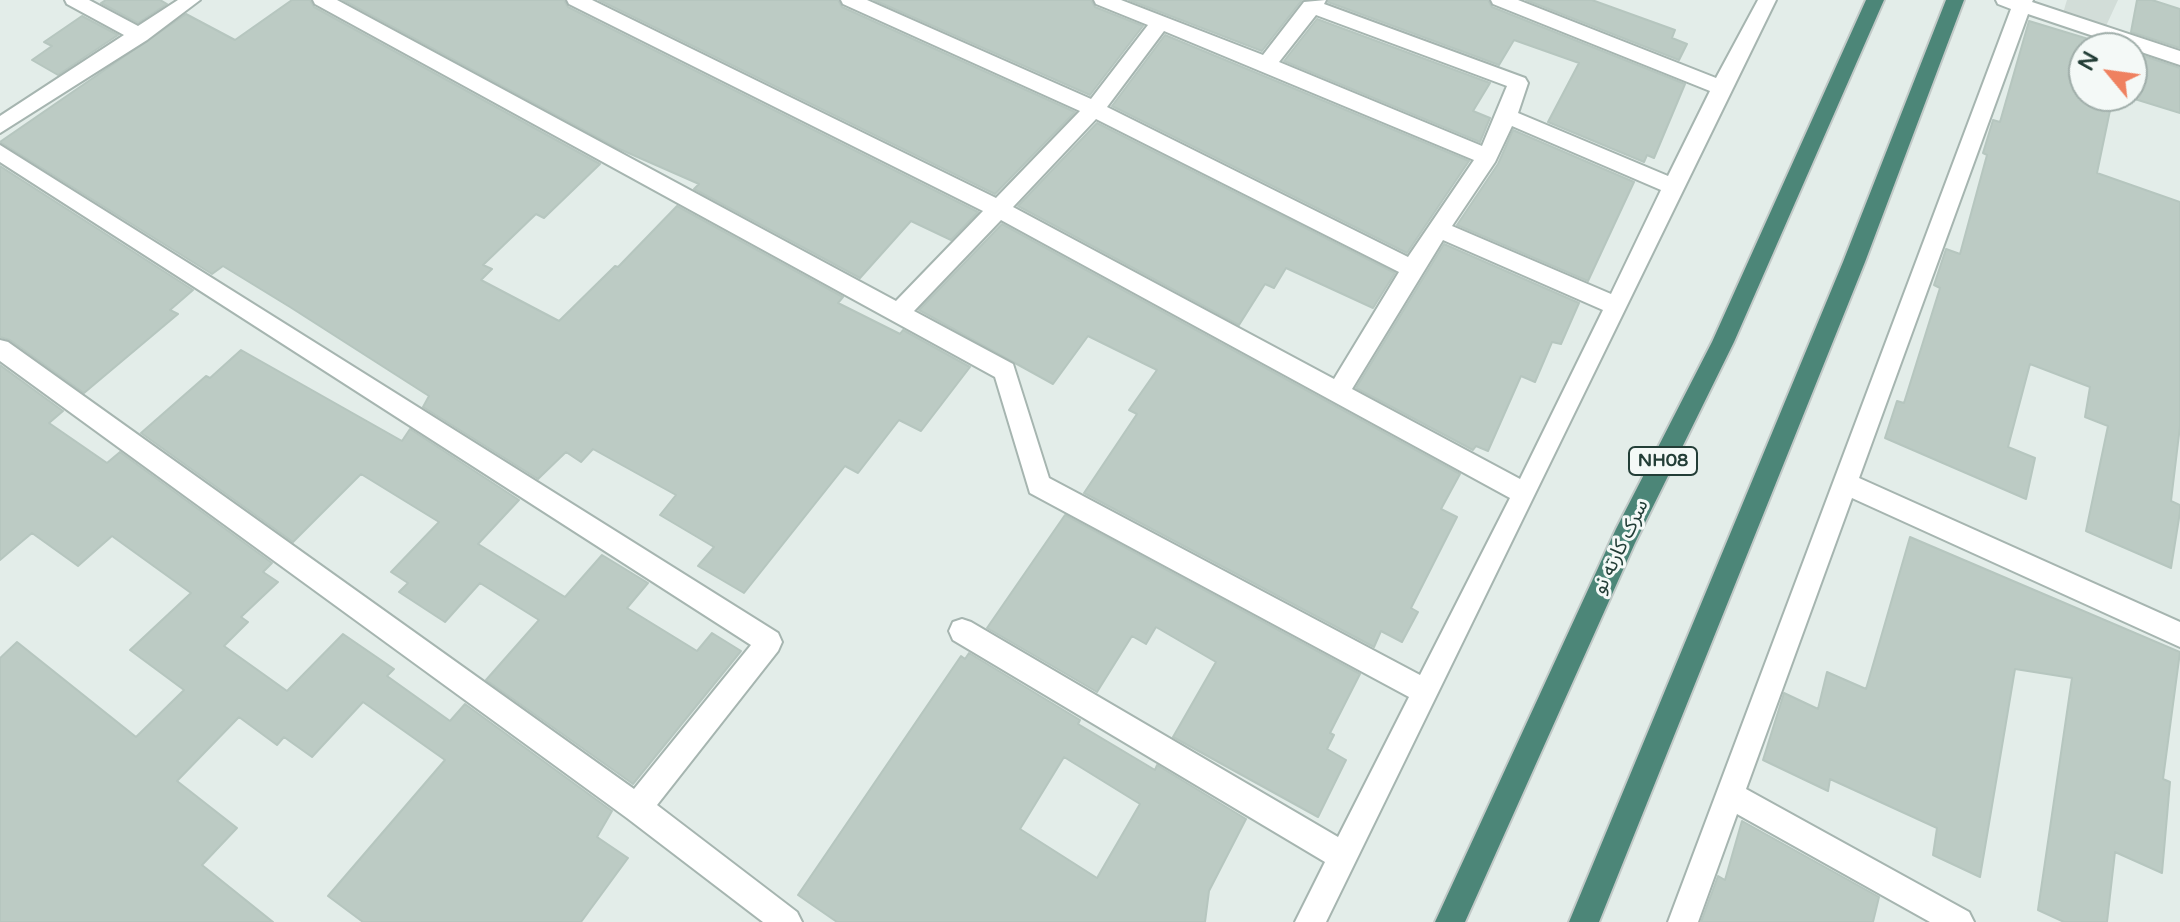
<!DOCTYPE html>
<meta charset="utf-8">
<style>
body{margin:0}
#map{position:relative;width:2180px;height:922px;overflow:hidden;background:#e3ede9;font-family:"Varela Round",sans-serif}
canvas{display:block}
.north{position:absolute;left:2068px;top:32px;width:80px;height:80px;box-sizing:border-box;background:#f4f9f7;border:2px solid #a0aeaa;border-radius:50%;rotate:299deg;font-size:22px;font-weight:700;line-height:32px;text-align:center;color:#233e37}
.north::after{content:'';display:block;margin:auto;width:28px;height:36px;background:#ef8160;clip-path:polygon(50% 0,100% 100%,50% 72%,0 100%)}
</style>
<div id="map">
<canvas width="2180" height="922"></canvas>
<div class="north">N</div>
</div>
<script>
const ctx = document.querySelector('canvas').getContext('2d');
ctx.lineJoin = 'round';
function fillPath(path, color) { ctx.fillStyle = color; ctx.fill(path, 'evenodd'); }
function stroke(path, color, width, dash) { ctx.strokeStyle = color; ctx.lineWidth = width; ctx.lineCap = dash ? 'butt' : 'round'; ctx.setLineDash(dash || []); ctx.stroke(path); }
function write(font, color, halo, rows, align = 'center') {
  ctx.font = font + ' "Varela Round","Noto Sans Arabic",sans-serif'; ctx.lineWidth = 6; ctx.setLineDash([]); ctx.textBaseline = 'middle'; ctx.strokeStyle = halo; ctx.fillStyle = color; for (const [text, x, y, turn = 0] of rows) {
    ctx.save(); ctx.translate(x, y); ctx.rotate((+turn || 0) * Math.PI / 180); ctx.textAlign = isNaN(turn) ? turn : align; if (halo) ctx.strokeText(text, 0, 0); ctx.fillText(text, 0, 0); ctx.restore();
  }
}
fillPath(new Path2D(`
 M 2067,0 L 2118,0 L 2106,26 L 2063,13 Z`), '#d2ddd8');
const building = new Path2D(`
 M 106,0 L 160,0 L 167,4 L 138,23 L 101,3 Z
 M 292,0 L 310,0 L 314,7 L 600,164 L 544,218 L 536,214 L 483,265 L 492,269 L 481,280 L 559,321 L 615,266 L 618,267 L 677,206 L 843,297 L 838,303 L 900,334 L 903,330 L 970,367 L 921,431 L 899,420 L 858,473 L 845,466 L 744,593 L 698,566 L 714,547 L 660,515 L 676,495 L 593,449 L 581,462 L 566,452 L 538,479 L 423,407 L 429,396 L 290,307 L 223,266 L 212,274 L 0,142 L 186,14 L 235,40 Z
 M 343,0 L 564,0 L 568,7 L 978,212 L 951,240 L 911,221 L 860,278 L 694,189 L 699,184 L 617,148 Z
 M 599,0 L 838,0 L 842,7 L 1075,112 L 995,194 Z
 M 874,0 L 1091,0 L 1095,7 L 1143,26 L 1090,95 Z
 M 1129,0 L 1302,0 L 1262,51 Z
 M 1329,0 L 1488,0 L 1492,7 L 1685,84 L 1654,158 L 1647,155 L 1644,162 L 1548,122 L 1579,63 L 1514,40 L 1499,65 L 1328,2 Z
 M 1526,0 L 1592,0 L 1675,30 L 1672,38 L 1687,44 L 1679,60 Z
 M 2137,0 L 2152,0 L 2180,9 L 2180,48 L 2131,32 Z
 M 82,16 L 118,35 L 58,75 L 32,60 L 52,46 L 44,42 Z
 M 1317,19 L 1490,83 L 1473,111 L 1490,118 L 1480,142 L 1284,61 Z
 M 2029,21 L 2118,48 L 2084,48 L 2084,96 L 2113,96 L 2097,173 L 2180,202 L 2180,426 L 2171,501 L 2180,505 L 2180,512 L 2171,568 L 2086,531 L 2108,426 L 2085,417 L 2090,387 L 2030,364 L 2008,447 L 2035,458 L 2026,499 L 1885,438 L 1897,401 L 1904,403 L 1940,288 L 1934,285 L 1946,249 L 1960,254 L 1987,155 L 1983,153 L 1993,120 L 2000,122 Z
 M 1165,35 L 1469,161 L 1407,253 L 1112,106 Z
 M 2132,52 L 2180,68 L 2180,113 L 2125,96 L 2132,96 Z
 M 1097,123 L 1395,273 L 1373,308 L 1286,268 L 1274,288 L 1265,284 L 1239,325 L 1018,206 Z
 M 1513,130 L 1634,182 L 1588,281 L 1457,225 L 1498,164 Z
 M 0,166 L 193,290 L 170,310 L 178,314 L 84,393 L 10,340 L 0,337 Z
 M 1002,224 L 1460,474 L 1441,509 L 1457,517 L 1411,608 L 1418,612 L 1402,642 L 1381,631 L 1374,647 L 1084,493 L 1137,414 L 1129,410 L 1157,370 L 1088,336 L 1053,384 L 919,310 Z
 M 1444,244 L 1579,303 L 1561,344 L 1552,342 L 1535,382 L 1521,376 L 1488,451 L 1476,446 L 1473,450 L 1356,388 Z
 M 241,350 L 402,441 L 410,429 L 519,500 L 478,544 L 565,597 L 602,555 L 648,583 L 627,608 L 697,651 L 712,633 L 741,651 L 633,784 L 486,680 L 539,620 L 480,583 L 445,622 L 399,592 L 408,583 L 391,572 L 439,522 L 361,474 L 293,542 L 141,433 L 206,376 L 210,378 Z
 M 0,365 L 63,411 L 49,423 L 107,463 L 120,452 L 272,563 L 263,572 L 278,582 L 241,617 L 248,622 L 224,646 L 287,691 L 343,634 L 394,669 L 387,676 L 450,721 L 465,704 L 612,811 L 597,837 L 628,858 L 581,922 L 363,922 L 328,896 L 445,760 L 363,702 L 312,757 L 284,737 L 277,745 L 239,717 L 177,781 L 237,828 L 202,865 L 273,922 L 0,922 L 0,658 L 17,642 L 136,737 L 184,690 L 130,650 L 191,593 L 112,536 L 78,566 L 32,533 L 0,560 Z
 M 1065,515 L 1360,674 L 1330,733 L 1334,735 L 1327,749 L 1346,760 L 1318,817 L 1173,737 L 1216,662 L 1156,627 L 1146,644 L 1132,636 L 1097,692 L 987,628 Z
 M 1910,537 L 2180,652 L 2163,779 L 2170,782 L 2162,873 L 2115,852 L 2107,922 L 2064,922 L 2038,910 L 2072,678 L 2015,669 L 1980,877 L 1933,855 L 1937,828 L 1830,779 L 1828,791 L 1763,760 L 1784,693 L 1818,709 L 1827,672 L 1866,689 Z
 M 969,653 L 1080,720 L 1078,724 L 1155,770 L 1157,765 L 1246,819 L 1209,891 L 1205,922 L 837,922 L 798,895 L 961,656 L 965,659 ZM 1064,757 L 1140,804 L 1097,878 L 1020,829 Z
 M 1742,821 L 1879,897 L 1873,922 L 1701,922 L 1718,876 L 1725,880 Z`);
fillPath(building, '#bccbc4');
stroke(building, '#b6c6bf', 2);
const minor = new Path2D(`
 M 65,0 L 89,0 L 138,26 L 178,0 L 200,0 L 147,40 L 0,133 L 0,116 L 124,35 L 67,4 Z
 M 313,0 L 337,0 L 896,301 L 983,211 L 569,4 L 567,0 L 592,0 L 996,198 L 1080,111 L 843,4 L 841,0 L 867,0 L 1091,99 L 1148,25 L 1096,4 L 1094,0 L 1121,0 L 1263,55 L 1304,2 L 1326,0 L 1324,4 L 1525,78 L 1528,83 L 1518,113 L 1668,176 L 1710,91 L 1493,4 L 1491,0 L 1518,0 L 1716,78 L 1758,0 L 1776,0 L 1326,922 L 1295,922 L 1325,862 L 953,640 L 949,631 L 953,622 L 962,619 L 971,622 L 1338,837 L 1409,697 L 1030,493 L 995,377 L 315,4 ZM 1316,15 L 1507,86 L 1482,146 L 1279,62 ZM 1164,31 L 1474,160 L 1408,257 L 1107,107 ZM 1096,119 L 1399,272 L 1334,379 L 1013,207 ZM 1512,126 L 1661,190 L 1611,294 L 1452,226 L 1495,162 ZM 1001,220 L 1510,498 L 1420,675 L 1049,478 L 1013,364 L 914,311 ZM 1443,240 L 1603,310 L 1520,479 L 1352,389 Z
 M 1996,0 L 2033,0 L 2032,2 L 2180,51 L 2180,65 L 2028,14 L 1859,478 L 2180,622 L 2180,647 L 1852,498 L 1746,789 L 1969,912 L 1974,922 L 1930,922 L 1737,814 L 1698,922 L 1668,922 L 2011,9 L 1998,4 Z
 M 0,145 L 778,633 L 782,642 L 778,651 L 657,805 L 797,912 L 802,922 L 763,922 L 627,818 L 0,361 L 0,340 L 8,342 L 634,789 L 751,645 L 0,162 Z`);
const trunk = new Path2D(`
 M 1866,0 L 1884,0 L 1734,342 L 1635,543 L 1465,922 L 1435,922 L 1616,529 L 1712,342 Z
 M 1946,0 L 1964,0 L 1865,262 L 1599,922 L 1569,922 L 1843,262 Z`);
stroke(minor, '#a6b5b0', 4);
stroke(trunk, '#c1c9c7', 4);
fillPath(minor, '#fff');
fillPath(trunk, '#4c8678');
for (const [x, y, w] of [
 [1663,461,68]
]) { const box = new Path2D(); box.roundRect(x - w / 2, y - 14, w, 28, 6); ctx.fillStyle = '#f4f9f7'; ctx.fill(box); stroke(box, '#233e37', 2); }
write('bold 18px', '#233e37', null, [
 ["NH08",1663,461]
]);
write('20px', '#233e37', '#f4f9f7', [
 ["سرک کارته نو",1621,547,-64]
]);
</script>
